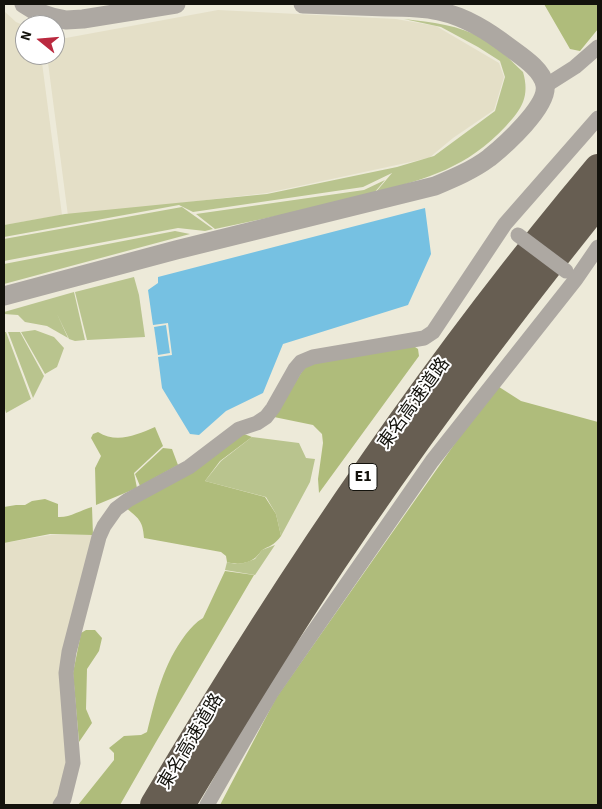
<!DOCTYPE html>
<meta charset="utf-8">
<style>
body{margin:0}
#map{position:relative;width:602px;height:809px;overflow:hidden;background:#edead9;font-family:"Source Sans 3",sans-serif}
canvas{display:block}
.frame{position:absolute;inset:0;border:5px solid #13120c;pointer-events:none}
.north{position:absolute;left:15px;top:15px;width:50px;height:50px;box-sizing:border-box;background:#fff;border:1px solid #a1a09e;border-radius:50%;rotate:287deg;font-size:14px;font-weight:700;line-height:20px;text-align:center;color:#13120c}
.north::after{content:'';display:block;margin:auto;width:18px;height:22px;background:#ba293f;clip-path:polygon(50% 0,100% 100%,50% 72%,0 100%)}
</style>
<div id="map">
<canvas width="602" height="809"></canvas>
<div class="frame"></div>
<div class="north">N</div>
</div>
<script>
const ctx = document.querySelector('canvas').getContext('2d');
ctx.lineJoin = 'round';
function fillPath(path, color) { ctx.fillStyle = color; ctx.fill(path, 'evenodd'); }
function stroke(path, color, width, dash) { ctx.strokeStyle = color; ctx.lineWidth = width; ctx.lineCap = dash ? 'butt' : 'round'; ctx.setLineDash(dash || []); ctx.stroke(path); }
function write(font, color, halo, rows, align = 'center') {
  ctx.font = font + ' "Source Sans 3","Noto Sans JP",sans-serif'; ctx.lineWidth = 4; ctx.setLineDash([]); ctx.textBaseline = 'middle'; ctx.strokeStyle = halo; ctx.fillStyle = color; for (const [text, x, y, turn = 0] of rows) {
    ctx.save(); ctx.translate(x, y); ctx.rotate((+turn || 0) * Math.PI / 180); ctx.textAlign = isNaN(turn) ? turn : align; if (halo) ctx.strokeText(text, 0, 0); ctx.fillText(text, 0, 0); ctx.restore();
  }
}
fillPath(new Path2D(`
 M 218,10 L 396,19 L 436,26 L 499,63 L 504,77 L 494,110 L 453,138 L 429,158 L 267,193 L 68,216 L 47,55 L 55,55 L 55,40 Z
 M 4,11 L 16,22 L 25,26 L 25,55 L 41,55 L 62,215 L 4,225 Z
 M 51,535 L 93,535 L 66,643 L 69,748 L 62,788 L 53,805 L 4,805 L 4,543 Z`), '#e4dfc7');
fillPath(new Path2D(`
 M 404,19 C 432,22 459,25 484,39 C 498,46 511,61 523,72 C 530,96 522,109 506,126 C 467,168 428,178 375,193 L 392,173 L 363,187 L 193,212 L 179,205 L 4,237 L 4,225 L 65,214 L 267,194 L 397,167 L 434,156 L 495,111 L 505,77 L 500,61 L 478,47 L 441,27 Z
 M 385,180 L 374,193 L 352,200 L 215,229 L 196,214 L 364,190 Z
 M 182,207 L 213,229 L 205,231 L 178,228 L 4,261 L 4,239 Z
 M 175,231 L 190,234 L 4,284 L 4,264 Z
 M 134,277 L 139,295 L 145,337 L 87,340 L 75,292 Z
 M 74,292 L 85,340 L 75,341 L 69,339 L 57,314 L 68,338 L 47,326 L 25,322 L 18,315 L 4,314 L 4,312 Z
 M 35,330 L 54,337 L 64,348 L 57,367 L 45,374 L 21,332 Z
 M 4,332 L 6,332 L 31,399 L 6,413 L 4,405 Z
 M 8,332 L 20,332 L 44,376 L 33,398 Z
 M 252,437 L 299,443 L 306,458 L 315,459 L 310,482 L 281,536 L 276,514 L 266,497 L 205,481 L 221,461 Z
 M 275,545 L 255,575 L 225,570 L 227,562 L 235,564 L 244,563 L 255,559 L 262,550 Z`), '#b9c48e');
fillPath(new Path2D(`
 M 544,4 L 598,4 L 598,29 L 580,51 L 570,49 Z
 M 412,345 L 418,349 L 419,356 L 319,493 L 318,479 L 323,443 L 322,434 L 313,425 L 274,417 L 306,365 Z
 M 496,385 L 521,401 L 598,422 L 598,805 L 220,805 L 276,698 Z
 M 155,427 L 163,446 L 134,473 L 137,488 L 96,505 L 95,468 L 101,456 L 91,438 L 93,434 L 98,432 C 117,444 136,435 155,427 Z
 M 244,434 L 252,437 L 220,461 L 205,481 L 265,497 L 276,514 L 281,536 C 275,544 272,545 264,549 C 260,551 259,555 255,558 C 247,564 237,565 227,562 L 226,556 L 221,552 L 144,538 C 143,520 138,518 125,507 Z
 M 163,448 L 172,449 L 178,465 L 140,486 L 135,474 Z
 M 45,499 L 58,504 L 58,517 C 69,518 81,510 92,507 L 93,535 L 50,534 L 4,543 L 4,507 L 16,505 L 25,505 L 32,501 Z
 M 225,571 L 254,575 L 156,742 L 120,805 L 78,805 L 114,760 L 114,753 L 109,748 L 124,736 L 141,735 L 147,732 C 156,697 163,664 186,634 C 191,628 196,622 203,618 Z
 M 86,630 L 95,630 L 102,638 L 99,651 L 87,669 L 86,709 L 92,723 L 79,742 L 73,673 L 81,633 Z`), '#afbc7b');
fillPath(new Path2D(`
 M 425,208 L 431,254 L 408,305 L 283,344 L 263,393 L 226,411 L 199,435 L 190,434 L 162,388 L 158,357 L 172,355 L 168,323 L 153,325 L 148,290 L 158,283 L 158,277 Z
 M 166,325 L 170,353 L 158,355 L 154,327 Z`), '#76c1e2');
stroke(new Path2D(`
 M 545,86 L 575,67 L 598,47
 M 60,805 L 64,799 L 73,763 L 66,673 L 69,652 L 99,537 L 104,526 L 116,509 L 128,500 L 189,467 L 239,429 L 257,423 L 266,417 L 273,408 L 295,369 L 301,362 L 313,357 L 424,338 L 433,332 L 505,224 L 598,118
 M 207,805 L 271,693 L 432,461 L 576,279 L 598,247`), '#ada8a2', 15);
stroke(new Path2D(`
 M 24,4 L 37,12 L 52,17 L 66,20 L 83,19 L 176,4
 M 4,296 L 176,250 L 435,186 C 454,178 473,170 489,158 C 504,146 549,106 545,85 C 542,69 521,56 509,47 C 488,31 466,17 439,11 C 422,7 404,7 386,7 C 359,6 331,5 303,4`), '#ada8a2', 19);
stroke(new Path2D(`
 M 154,805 C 286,582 431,366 598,168
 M 181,805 C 230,723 280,641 333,561 C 415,438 505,319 598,203`), '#675e52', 28);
stroke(new Path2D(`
 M 518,235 L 566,271`), '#ada8a2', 15);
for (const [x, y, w] of [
 [363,477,28]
]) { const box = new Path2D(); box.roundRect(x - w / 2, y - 13.5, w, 27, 4); ctx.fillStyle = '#fff'; ctx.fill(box); stroke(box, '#13120c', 1); }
write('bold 16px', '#13120c', null, [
 ["E1",363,477]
]);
write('18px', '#13120c', '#fff', [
 ["東名高速道路",415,404,-54],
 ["東名高速道路",192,742,-59]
]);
</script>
